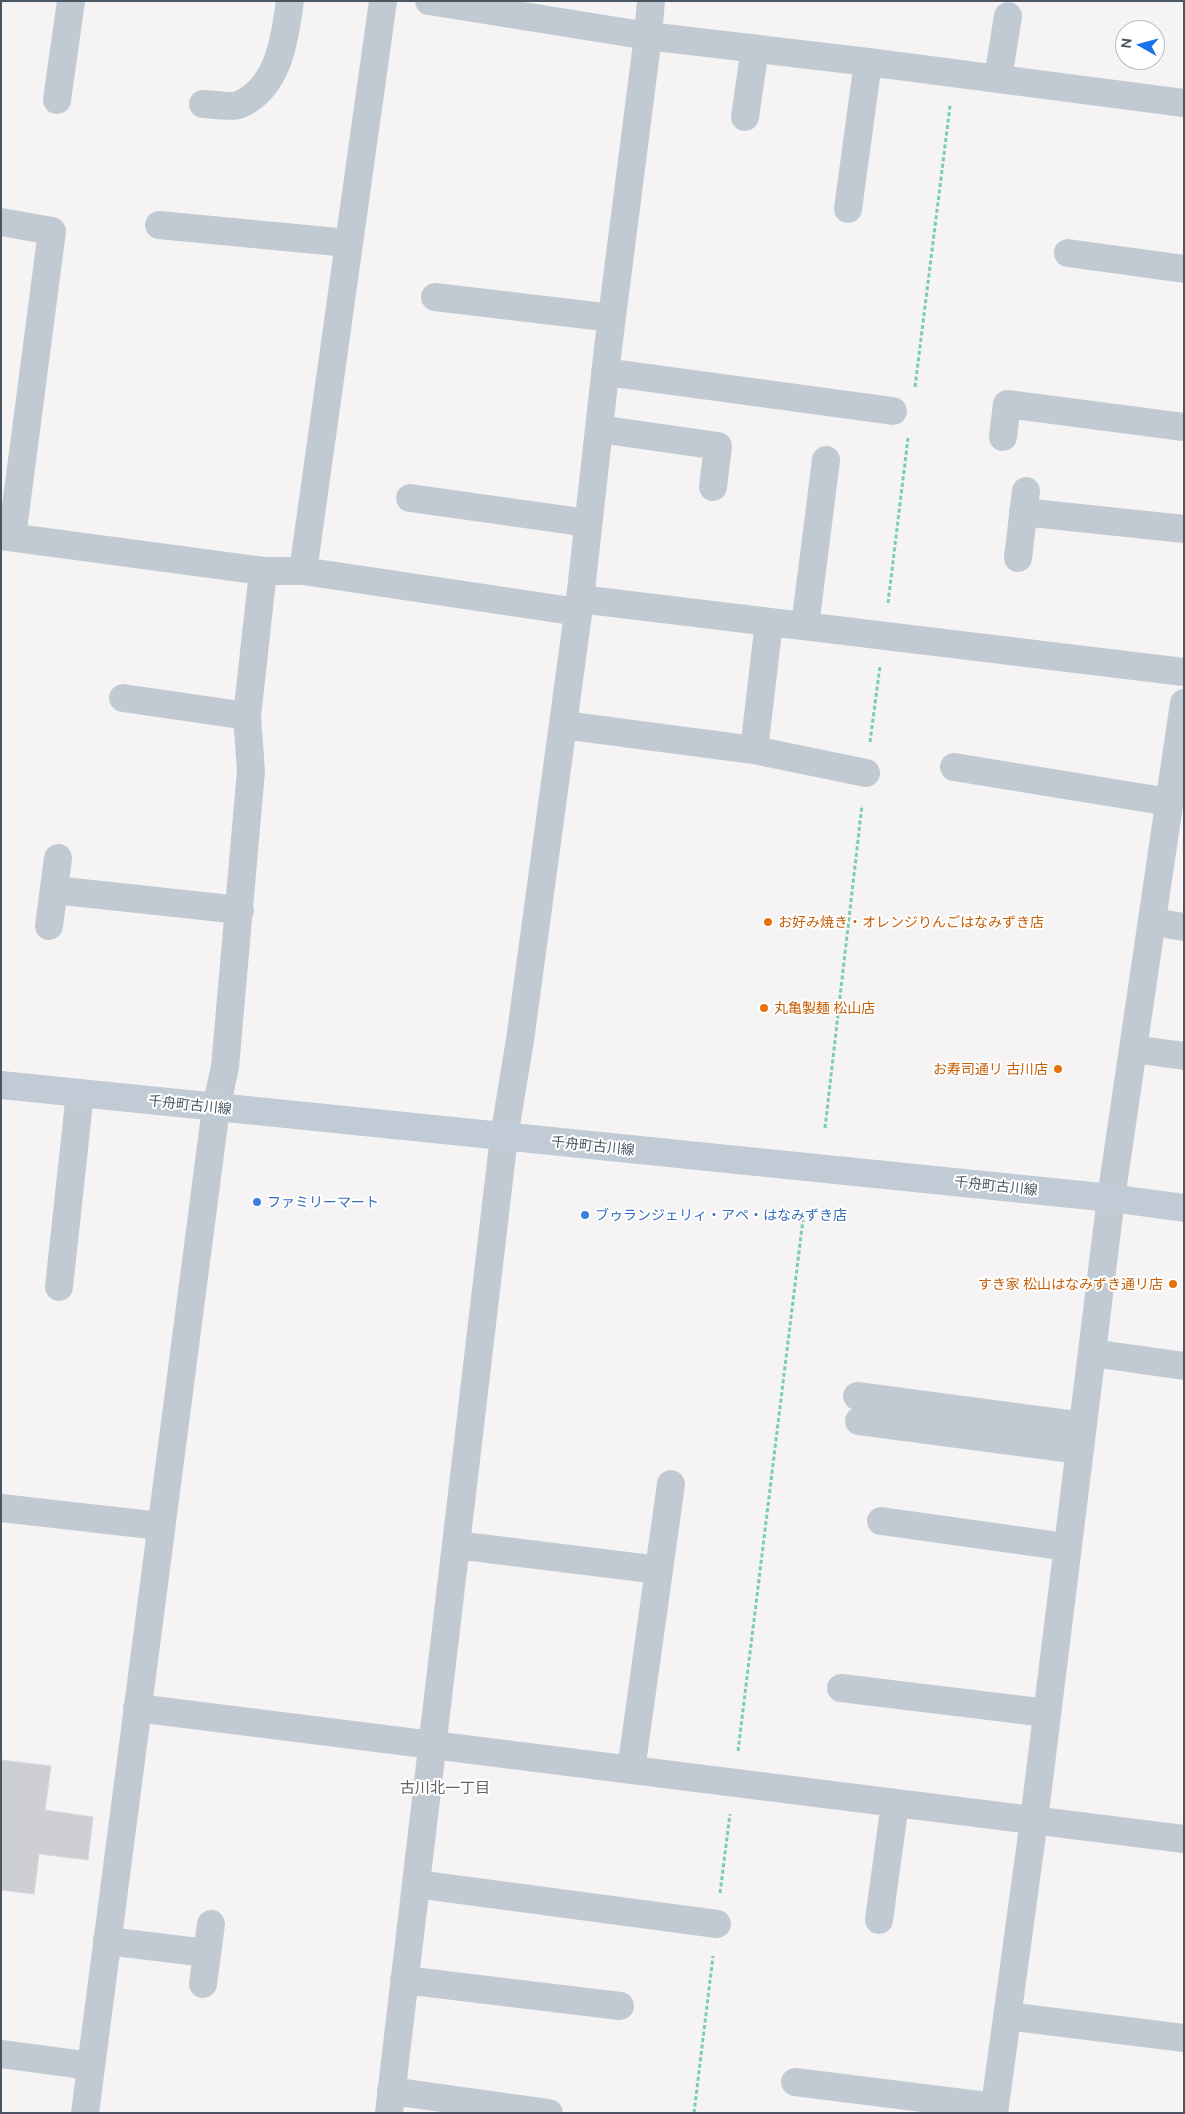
<!DOCTYPE html>
<meta charset="utf-8">
<style>
body{margin:0}
#map{position:relative;width:1185px;height:2114px;overflow:hidden;background:#f5f3f3;font-family:Ubuntu,sans-serif}
canvas{display:block}
.frame{position:absolute;inset:0;border:2px solid #4a5661;pointer-events:none}
.north{position:absolute;left:1115px;top:20px;width:50px;height:50px;box-sizing:border-box;background:#fff;border:1px solid #b7bbc0;border-radius:50%;rotate:277deg;font-size:14px;font-weight:700;line-height:20px;text-align:center;color:#4a5661}
.north::after{content:'';display:block;margin:auto;width:18px;height:22px;background:#1a73e8;clip-path:polygon(50% 0,100% 100%,50% 72%,0 100%)}
</style>
<div id="map">
<canvas width="1185" height="2114"></canvas>
<div class="frame"></div>
<div class="north">N</div>
</div>
<script>
const ctx = document.querySelector('canvas').getContext('2d');
ctx.lineJoin = 'round';
function fillPath(path, color) { ctx.fillStyle = color; ctx.fill(path, 'evenodd'); }
function stroke(path, color, width, dash) { ctx.strokeStyle = color; ctx.lineWidth = width; ctx.lineCap = dash ? 'butt' : 'round'; ctx.setLineDash(dash || []); ctx.stroke(path); }
function write(font, color, halo, rows, align = 'center') {
  ctx.font = font + ' Ubuntu,"Noto Sans JP",sans-serif'; ctx.lineWidth = 4; ctx.setLineDash([]); ctx.textBaseline = 'middle'; ctx.strokeStyle = halo; ctx.fillStyle = color; for (const [text, x, y, turn = 0] of rows) {
    ctx.save(); ctx.translate(x, y); ctx.rotate((+turn || 0) * Math.PI / 180); ctx.textAlign = isNaN(turn) ? turn : align; if (halo) ctx.strokeText(text, 0, 0); ctx.fillText(text, 0, 0); ctx.restore();
  }
}
const building = new Path2D(`
 M 1,1760 L 51,1766 L 45,1810 L 93,1817 L 88,1860 L 39,1854 L 34,1894 L 1,1890 Z`);
fillPath(building, '#cdcfd5');
stroke(building, '#d7d9de', 1);
stroke(new Path2D(`
 M 915,387 L 950,106
 M 888,603 L 908,438
 M 870,742 L 880,666
 M 825,1128 L 862,805
 M 738,1751 L 804,1211
 M 720,1893 L 730,1814
 M 694,2113 L 713,1956`), '#7ad0a6', 3, [4, 2.5]);
stroke(new Path2D(`
 M 429,1 L 648,36 L 868,62 L 1184,103
 M 998,78 L 1008,16
 M 57,100 L 71,1
 M 203,104 C 211,104 234,108 241,104 C 279,86 285,38 290,1
 M 745,117 L 755,48
 M 848,209 L 868,62
 M 1,222 L 52,231 L 12,537
 M 159,225 L 348,243
 M 1068,253 L 1184,269
 M 435,297 L 612,318
 M 605,372 L 893,411
 M 599,429 L 718,446 L 713,487
 M 1003,437 L 1007,404 L 1184,427
 M 410,498 L 588,523
 M 1023,512 L 1184,529
 M 1,536 L 263,571 L 303,571 L 383,1
 M 1018,558 L 1026,491
 M 303,571 L 578,612
 M 580,599 L 1184,672
 M 805,626 L 826,460
 M 123,698 L 247,716
 M 563,725 L 754,750 L 866,773
 M 754,750 L 769,622
 M 954,767 L 1169,802
 M 54,890 L 240,910
 M 1152,922 L 1184,927
 M 49,926 L 58,858
 M 1133,1049 L 1184,1056
 M 59,1287 L 80,1093
 M 1092,1353 L 1184,1366
 M 857,1396 L 1083,1426
 M 859,1421 L 1080,1450
 M 1,1508 L 160,1526
 M 881,1521 L 1067,1547
 M 456,1545 L 659,1570
 M 841,1688 L 1047,1713
 M 137,1708 L 1184,1839
 M 631,1770 L 671,1484
 M 416,1884 L 717,1924
 M 879,1920 L 895,1803
 M 107,1941 L 207,1953
 M 404,1980 L 620,2006
 M 203,1984 L 211,1924
 M 1007,2016 L 1184,2038
 M 1,2054 L 91,2066
 M 795,2082 L 995,2107
 M 391,2091 L 549,2113
 M 85,2113 L 216,1108 L 225,1067 L 251,771 L 247,716 L 263,571
 M 389,2113 L 504,1137 L 520,1040 L 580,599 L 608,348 L 648,36 L 651,1
 M 994,2113 L 1034,1820 L 1111,1198 L 1184,703`), '#c1cad2', 28);
stroke(new Path2D(`
 M 1,1085 L 1111,1198 L 1184,1208`), '#c1cbd6', 28);
for (const [x, y, r, color] of [
 [768,922,5,"#e8710a"],
 [764,1008,5,"#e8710a"],
 [1058,1069,5,"#e8710a"],
 [257,1202,5,"#3f7fe0"],
 [585,1215,5,"#3f7fe0"],
 [1173,1284,5,"#e8710a"]
]) { const dot = new Path2D(); dot.arc(x, y, r, 0, 2 * Math.PI); ctx.fillStyle = color; ctx.fill(dot); stroke(dot, '#fff', 2); }
write('14px', '#c56008', '#fff', [
 ["お好み焼き・オレンジりんごはなみずき店",778,922],
 ["丸亀製麺 松山店",774,1008],
 ["お寿司通リ 古川店",1048,1069,"right"],
 ["すき家 松山はなみずき通リ店",1163,1284,"right"]
], 'left');
write('14px', '#4a5661', '#fff', [
 ["千舟町古川線",190,1105,6],
 ["千舟町古川線",593,1146,6],
 ["千舟町古川線",996,1186,6]
]);
write('14px', '#366cbe', '#fff', [
 ["ファミリーマート",267,1202],
 ["ブゥランジェリィ・アペ・はなみずき店",595,1215]
], 'left');
write('15px', '#5f6368', '#fff', [
 ["古川北一丁目",445,1788]
]);
</script>
